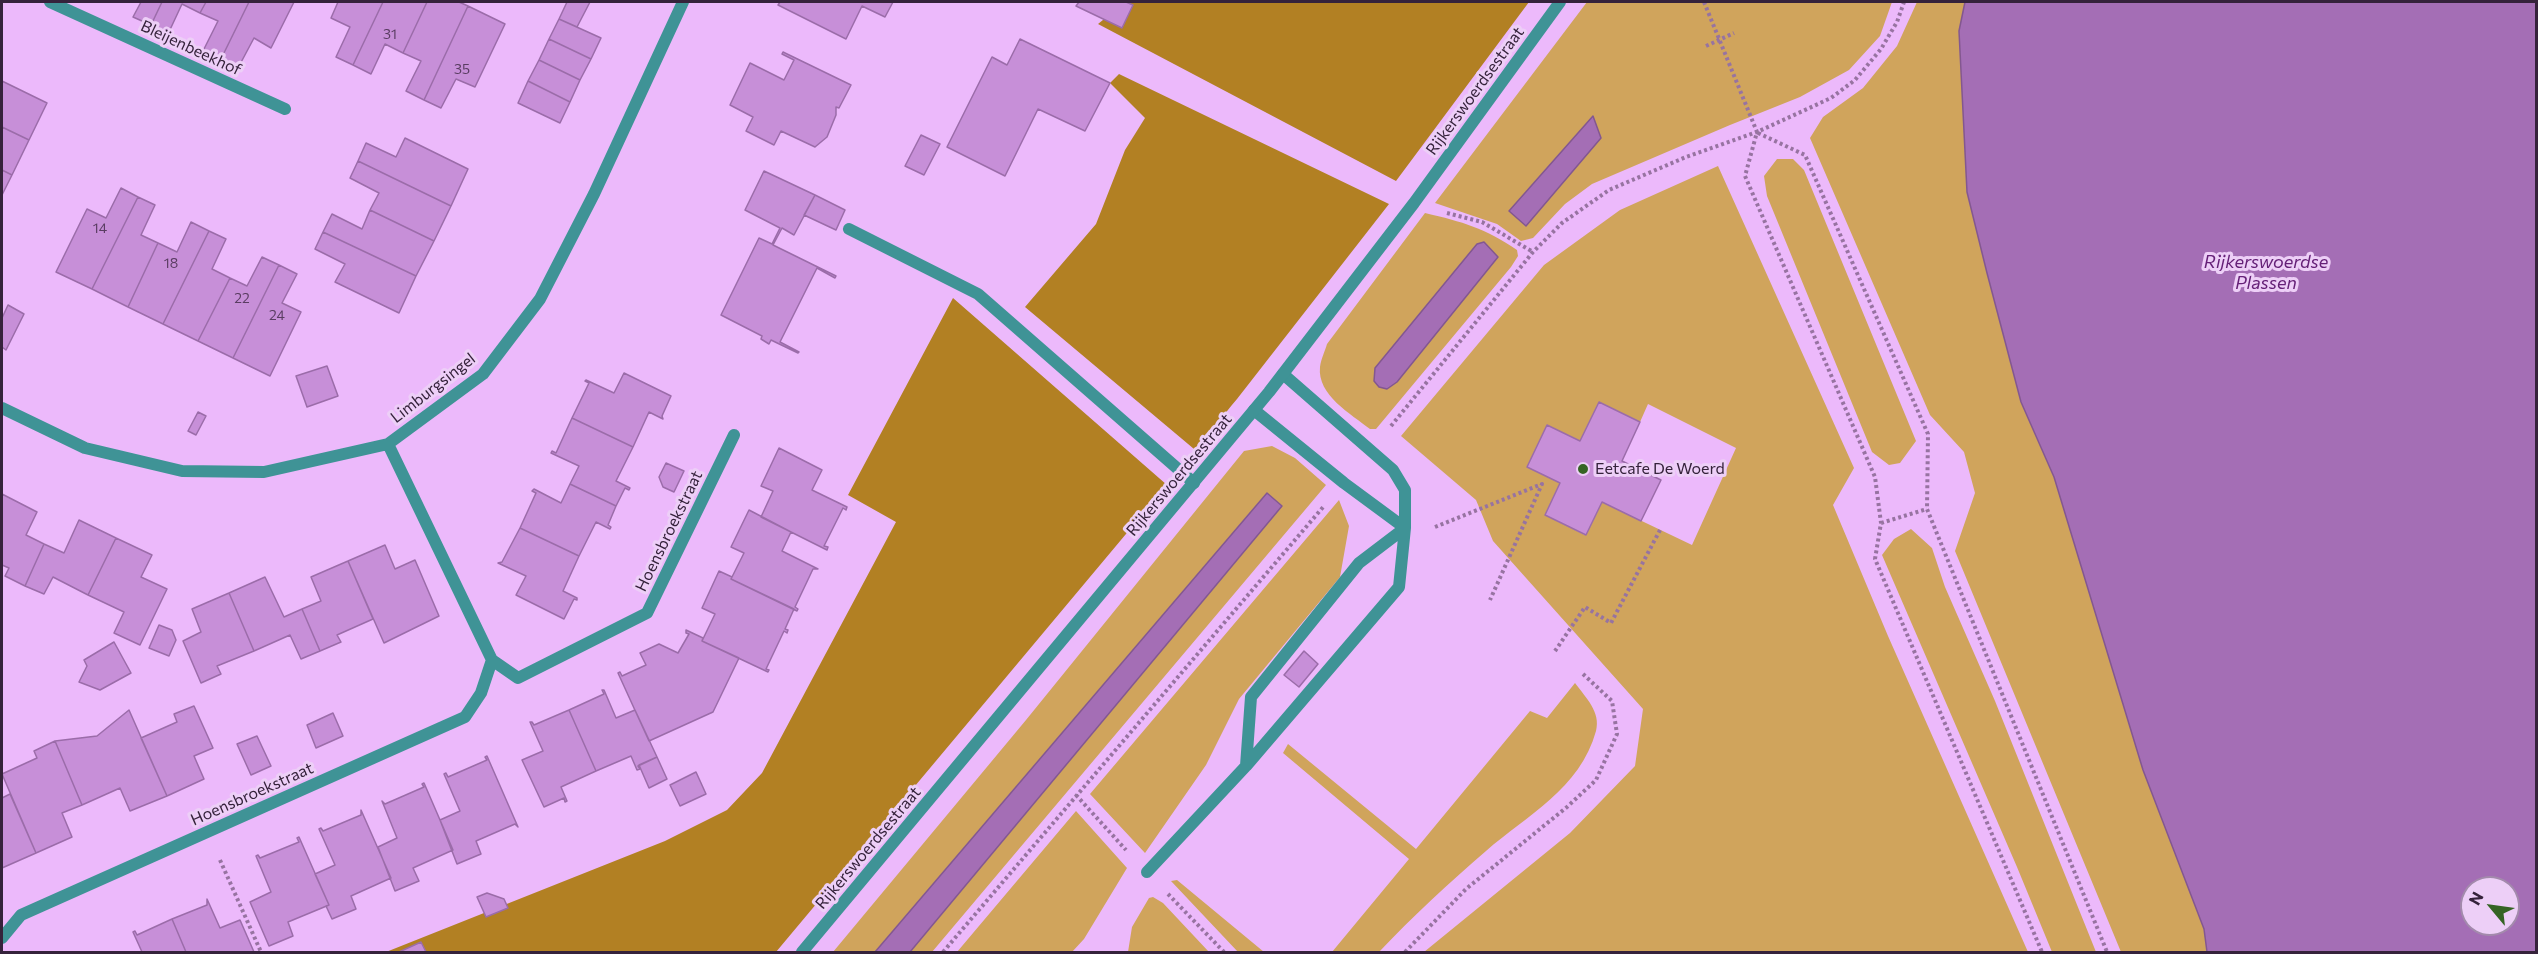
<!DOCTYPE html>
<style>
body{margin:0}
#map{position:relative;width:2538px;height:954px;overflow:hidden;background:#ecb9fb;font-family:Commissioner,sans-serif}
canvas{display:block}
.frame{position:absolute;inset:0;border:3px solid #35223b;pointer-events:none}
.north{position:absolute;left:2460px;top:876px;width:60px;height:60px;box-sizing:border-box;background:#edcff7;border:2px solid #a38aac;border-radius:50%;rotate:299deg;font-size:16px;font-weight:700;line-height:24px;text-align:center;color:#35223b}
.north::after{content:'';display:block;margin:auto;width:21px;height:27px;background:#356424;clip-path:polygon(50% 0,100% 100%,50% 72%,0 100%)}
</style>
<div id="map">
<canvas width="2538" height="954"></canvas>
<div class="frame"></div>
<div class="north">N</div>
</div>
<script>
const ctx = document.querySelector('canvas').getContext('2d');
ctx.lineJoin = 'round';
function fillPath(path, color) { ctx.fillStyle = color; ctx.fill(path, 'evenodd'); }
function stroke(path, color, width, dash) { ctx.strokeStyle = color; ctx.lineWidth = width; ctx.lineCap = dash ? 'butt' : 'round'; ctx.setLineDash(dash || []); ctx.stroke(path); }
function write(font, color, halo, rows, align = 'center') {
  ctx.font = font + ' Commissioner,sans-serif'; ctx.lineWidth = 6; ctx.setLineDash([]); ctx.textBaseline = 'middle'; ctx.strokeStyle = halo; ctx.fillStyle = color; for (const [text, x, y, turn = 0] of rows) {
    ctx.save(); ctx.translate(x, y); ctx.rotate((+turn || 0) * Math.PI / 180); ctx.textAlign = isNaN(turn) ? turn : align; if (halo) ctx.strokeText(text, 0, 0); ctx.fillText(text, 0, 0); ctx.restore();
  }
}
fillPath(new Path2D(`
 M 1587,2 L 1892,2 L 1880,36 L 1849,70 L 1800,97 L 1730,125 L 1592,184 L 1565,204 L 1533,238 L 1521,241 L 1497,224 L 1435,203 Z
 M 1917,2 L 1965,2 L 1959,31 L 1967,192 L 1987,273 L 2021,402 L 2054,477 L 2204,929 L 2207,952 L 2121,952 L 1955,551 L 1975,493 L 1964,452 L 1930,415 L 1810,138 L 1823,117 L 1863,88 L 1897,46 Z
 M 1777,159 L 1793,159 L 1804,170 L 1916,441 L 1900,463 L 1889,465 L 1872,452 L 1767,196 L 1764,176 Z
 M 1718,166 L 1854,468 L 1833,505 L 1888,636 L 2028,952 L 1424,952 L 1570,833 L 1635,766 L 1643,709 L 1493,541 L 1476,500 L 1401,436 L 1544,265 L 1620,210 ZM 1599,402 L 1640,422 L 1648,404 L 1736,448 L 1692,545 L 1602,502 L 1585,535 L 1545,515 Z
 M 1425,213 C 1463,222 1485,228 1517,250 L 1518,256 L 1511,267 L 1376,429 L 1370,429 C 1351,414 1317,395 1320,367 C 1321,359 1325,351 1327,344 Z
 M 1272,446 L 1295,458 L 1326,485 L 932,952 L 910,952 L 1282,506 L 1267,493 L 875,952 L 833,952 L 1026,720 L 1244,451 Z
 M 1339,500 L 1349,526 L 1340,577 L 1239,699 L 1206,765 L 1145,853 L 1090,794 Z
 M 1911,529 L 1932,548 L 1945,587 L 1995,701 L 2096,952 L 2052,952 L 2017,867 L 1882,555 L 1894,539 Z
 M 1575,683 C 1586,698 1601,712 1596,731 C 1580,789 1527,815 1486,851 C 1449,883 1413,916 1379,952 L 1332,952 L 1409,859 L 1283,753 L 1288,744 L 1416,849 L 1530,711 L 1547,718 Z
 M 1076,811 L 1127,868 L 1084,939 L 1072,952 L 957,952 Z
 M 1177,880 L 1264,952 L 1238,952 L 1171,881 Z
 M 1153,897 L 1163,903 L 1209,952 L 1128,952 L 1132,927 L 1149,898 Z`), '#d0a45c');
fillPath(new Path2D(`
 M 1125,2 L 1529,2 L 1396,181 L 1098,24 Z
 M 1119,74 L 1389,204 L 1237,399 C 1222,416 1211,435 1194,449 L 1025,307 L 1096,224 L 1125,150 L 1145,118 L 1110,83 Z
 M 953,298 L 1167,485 L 776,952 L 386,952 L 665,841 L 727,810 L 762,773 L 896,522 L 848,495 Z`), '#b28023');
const water = new Path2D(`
 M 1965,2 L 2536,2 L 2536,952 L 2207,952 L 2204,929 L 2143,770 L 2054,477 L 2021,402 L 1987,273 L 1967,192 L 1959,31 ZM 2472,888 L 2508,888 L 2508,924 L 2472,924 Z
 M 1593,116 L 1601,138 L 1526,226 L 1509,211 Z
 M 1484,242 L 1498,257 L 1397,382 L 1387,389 L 1379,387 L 1374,381 L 1375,368 L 1477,244 Z
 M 1267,493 L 1282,506 L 910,952 L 875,952 Z`);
fillPath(water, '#a46eb5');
stroke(water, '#835790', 1.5);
const building = new Path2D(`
 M 141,2 L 162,2 L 151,25 L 133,17 Z
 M 162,2 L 206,2 L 200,13 L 182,4 L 168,34 L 151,25 Z
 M 206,2 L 249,2 L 221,59 L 203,51 L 218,21 L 200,13 Z
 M 249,2 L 294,2 L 271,48 L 254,38 L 238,68 L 221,59 Z
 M 338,2 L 383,2 L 353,65 L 336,57 L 350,27 L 331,18 Z
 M 383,2 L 427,2 L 403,53 L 385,44 L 371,74 L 353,65 Z
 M 427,2 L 459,2 L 468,6 L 424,100 L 406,91 L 421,61 L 403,53 Z
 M 567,2 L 590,2 L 577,27 L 559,19 Z
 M 780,2 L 893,2 L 885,17 L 862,6 L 846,39 L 778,5 Z
 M 1079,2 L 1126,2 L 1133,5 L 1122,28 L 1076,6 Z
 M 468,6 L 505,24 L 475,87 L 456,79 L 441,108 L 424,100 Z
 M 559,19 L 601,38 L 591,59 L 549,39 Z
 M 549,39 L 591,59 L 580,80 L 539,60 Z
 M 1020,39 L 1110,83 L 1085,131 L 1038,109 L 1005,176 L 947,147 L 992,57 L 1007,65 Z
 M 783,52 L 851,85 L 839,108 L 836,107 L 836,115 L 827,137 L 815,147 L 781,131 L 774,145 L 746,131 L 753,117 L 730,105 L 750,63 L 784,80 L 794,60 L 782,54 Z
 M 539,60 L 580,80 L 570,102 L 528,81 Z
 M 2,81 L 47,103 L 29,140 L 2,127 Z
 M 528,81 L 570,102 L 560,123 L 518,103 Z
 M 2,127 L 29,140 L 12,175 L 2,170 Z
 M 921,135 L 940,144 L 924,175 L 905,166 Z
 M 405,138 L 468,169 L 451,206 L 358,161 L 366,143 L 396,157 Z
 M 358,161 L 451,206 L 434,241 L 370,210 L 379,193 L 350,178 Z
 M 2,170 L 12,175 L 2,195 Z
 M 764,171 L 815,195 L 794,235 L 782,228 L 773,245 L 836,276 L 835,278 L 817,268 L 780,342 L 799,352 L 798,353 L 771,340 L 769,344 L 761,339 L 762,336 L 721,315 L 759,238 L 772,244 L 780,228 L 745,210 Z
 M 121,188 L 138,197 L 92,289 L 56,272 L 87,209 L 106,218 Z
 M 815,195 L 845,210 L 836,230 L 804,215 Z
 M 138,197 L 155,205 L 141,235 L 158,243 L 128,307 L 92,289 Z
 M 370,210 L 434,241 L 416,276 L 323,232 L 332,214 L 362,229 Z
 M 191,222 L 209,231 L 163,324 L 128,307 L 158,243 L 177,252 Z
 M 209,231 L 226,239 L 212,269 L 230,278 L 198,341 L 163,324 Z
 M 323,232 L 416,276 L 399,313 L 335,282 L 345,264 L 315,249 Z
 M 262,257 L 279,265 L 233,358 L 198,341 L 230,278 L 247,286 Z
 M 279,265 L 297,274 L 282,303 L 301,312 L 270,376 L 233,358 Z
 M 8,305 L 24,314 L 6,350 L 2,347 L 2,318 Z
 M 327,366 L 338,396 L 307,407 L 296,376 Z
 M 624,373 L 671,396 L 662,416 L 663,419 L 649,412 L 633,447 L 572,418 L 589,383 L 585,381 L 586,380 L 614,393 Z
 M 1599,402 L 1640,422 L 1622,461 L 1661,480 L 1641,521 L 1602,502 L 1586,535 L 1545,515 L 1560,483 L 1527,467 L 1547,425 L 1580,441 Z
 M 198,412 L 206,416 L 196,435 L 188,431 Z
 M 572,418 L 633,447 L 616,481 L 630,488 L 629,490 L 625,488 L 616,506 L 570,484 L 579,466 L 551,453 L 552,451 L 556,453 Z
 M 779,448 L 822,470 L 812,490 L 847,507 L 846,510 L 843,508 L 824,546 L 828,547 L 827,550 L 761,517 L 773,491 L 761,486 Z
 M 666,463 L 684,471 L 674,492 L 663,487 L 659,477 Z
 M 570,484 L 616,506 L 608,525 L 611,527 L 610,529 L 596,522 L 579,556 L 520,528 L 536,493 L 532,491 L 534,489 L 561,503 Z
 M 2,494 L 37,512 L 26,535 L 44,544 L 25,586 L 5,576 L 9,568 L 2,565 Z
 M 749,510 L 791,532 L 782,551 L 818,569 L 813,569 L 795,607 L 798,609 L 797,611 L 731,579 L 744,553 L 731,547 Z
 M 79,520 L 116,538 L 88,595 L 53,577 L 44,594 L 25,586 L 44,544 L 64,553 Z
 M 520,528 L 579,556 L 563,591 L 577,598 L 577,600 L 574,599 L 564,619 L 516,595 L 526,576 L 498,563 L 502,562 Z
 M 116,538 L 152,555 L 141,577 L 167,589 L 140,645 L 114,633 L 124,612 L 88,595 Z
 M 385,545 L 395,569 L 415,560 L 439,616 L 384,643 L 348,561 Z
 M 348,561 L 373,619 L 337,635 L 341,642 L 320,651 L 302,609 L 321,601 L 311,577 Z
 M 719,571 L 732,577 L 731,579 L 794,609 L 785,629 L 788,630 L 787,633 L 784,631 L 766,669 L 769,670 L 768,672 L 702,641 L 715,614 L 702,608 Z
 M 265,577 L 284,617 L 302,609 L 320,651 L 301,659 L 290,635 L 254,651 L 229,593 Z
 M 229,593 L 254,651 L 217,666 L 221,674 L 201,683 L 183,641 L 201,632 L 192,609 Z
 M 159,625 L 172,630 L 176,640 L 169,656 L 149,648 Z
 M 686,630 L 703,638 L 702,641 L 739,658 L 713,712 L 649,741 L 618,673 L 620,672 L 622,676 L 646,665 L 640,653 L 659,644 L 678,653 L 689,634 L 686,633 Z
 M 114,642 L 131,673 L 100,690 L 79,682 L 87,666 L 84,660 Z
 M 1304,651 L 1318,664 L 1299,687 L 1284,675 Z
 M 602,690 L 604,690 L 616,718 L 635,710 L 657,757 L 638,766 L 640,769 L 637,770 L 631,756 L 596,771 L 569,710 L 604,694 Z
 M 194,706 L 213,748 L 194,756 L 204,779 L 167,796 L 141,738 L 177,722 L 174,714 Z
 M 129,710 L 167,796 L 130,811 L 120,788 L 82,805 L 55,741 L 97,736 Z
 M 569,710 L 596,771 L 561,787 L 567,801 L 565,802 L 564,798 L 544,807 L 522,760 L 543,751 L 530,722 L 532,722 L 534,725 Z
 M 333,713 L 343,736 L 316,748 L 307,725 Z
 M 257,736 L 271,766 L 251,775 L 237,744 Z
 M 55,741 L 82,805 L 62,813 L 72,837 L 36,853 L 2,774 L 37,758 L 34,751 Z
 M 487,756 L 518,827 L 515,824 L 476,841 L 481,854 L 457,864 L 440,820 L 460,811 L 444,774 L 446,773 L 448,777 L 487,760 L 485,757 Z
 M 657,757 L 667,779 L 649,788 L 639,765 Z
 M 696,772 L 706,794 L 680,806 L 670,785 Z
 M 424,783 L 453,850 L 413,868 L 419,881 L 395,891 L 378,847 L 397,838 L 382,801 L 385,804 L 424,787 L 422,784 Z
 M 10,794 L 36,853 L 2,868 L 2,798 Z
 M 361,810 L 391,878 L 351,896 L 356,909 L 332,919 L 326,906 L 329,905 L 315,874 L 335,865 L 319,829 L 321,828 L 323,831 L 361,815 Z
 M 299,837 L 329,905 L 288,922 L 293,936 L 269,946 L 250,902 L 271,892 L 256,856 L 258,855 L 260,858 L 299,842 L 297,838 Z
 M 487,893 L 504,899 L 508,908 L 486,917 L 477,897 Z
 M 207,899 L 220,928 L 240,920 L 254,952 L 186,952 L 172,919 L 207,905 Z
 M 172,919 L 186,952 L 142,952 L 133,932 L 135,931 L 137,935 Z
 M 421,942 L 426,952 L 399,952 Z`);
fillPath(building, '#c78fd8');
stroke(building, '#9b6ca9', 1.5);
stroke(new Path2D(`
 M 1704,2 L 1757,132 L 1745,176 L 1875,477 L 1881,523 L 1875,559 L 2042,952
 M 1706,46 L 1734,33
 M 1758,133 L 1805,155 L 1928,434 L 1927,509 L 2107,952
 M 1447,213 L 1482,222 L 1533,252
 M 1391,426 L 1533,252 L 1562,223 L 1609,190 L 1686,157 L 1757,132 L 1831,98 L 1855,80 L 1881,49 L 1897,22 L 1904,2
 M 1881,523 L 1927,509
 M 1435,527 L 1542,484 L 1490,600
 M 1555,651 L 1585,607 L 1611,623 L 1660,530
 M 1076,795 L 1126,850
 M 220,860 L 261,952
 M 1168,894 L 1224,952
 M 943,952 L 1324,506
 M 1405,952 L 1466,889 L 1567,807 L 1596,780 L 1617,734 L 1612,701 L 1583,674`), '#9773a1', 4, [3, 3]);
stroke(new Path2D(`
 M 849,229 L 978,294 L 1194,483
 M 1254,410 L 1344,483 L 1405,528
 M 1246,766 L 1251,697 L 1359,563 L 1405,528
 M 1147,872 L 1246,766 L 1399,587 L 1405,528 L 1405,490 L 1393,470 L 1283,374`), '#3f9396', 12);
stroke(new Path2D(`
 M 50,2 L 285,109
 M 2,408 L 85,448 L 182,471 L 264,472 L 388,444 L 483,374 L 540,299 L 594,194 L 683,2
 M 492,660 L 518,678 L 647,613 L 734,435
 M 2,938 L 21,915 L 465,717 L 481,693 L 492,660 L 388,444
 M 802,952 L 1269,392 L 1414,203 L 1560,2`), '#3f9396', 12);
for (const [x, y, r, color] of [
 [1583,469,6,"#356424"]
]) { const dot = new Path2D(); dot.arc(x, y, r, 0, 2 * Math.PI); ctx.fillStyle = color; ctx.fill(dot); stroke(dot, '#edcff7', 2); }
write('14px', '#5a3d62', null, [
 ["31",390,34],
 ["35",462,69],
 ["14",100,228],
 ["18",171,263],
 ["22",242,298],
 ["24",277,315]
]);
write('16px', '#35223b', '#edcff7', [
 ["Bleijenbeekhof",191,48,25],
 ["Rijkerswoerdsestraat",1475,91,-54],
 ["Limburgsingel",433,388,-38],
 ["Rijkerswoerdsestraat",1179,475,-50],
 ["Hoensbroekstraat",669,531,-64],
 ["Hoensbroekstraat",252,794,-24],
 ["Rijkerswoerdsestraat",868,848,-50]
]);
write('16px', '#35223b', '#edcff7', [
 ["Eetcafe De Woerd",1595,469]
], 'left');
write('italic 18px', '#652077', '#edcff7', [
 ["Rijkerswoerdse",2266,262],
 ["Plassen",2266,283]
]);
</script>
